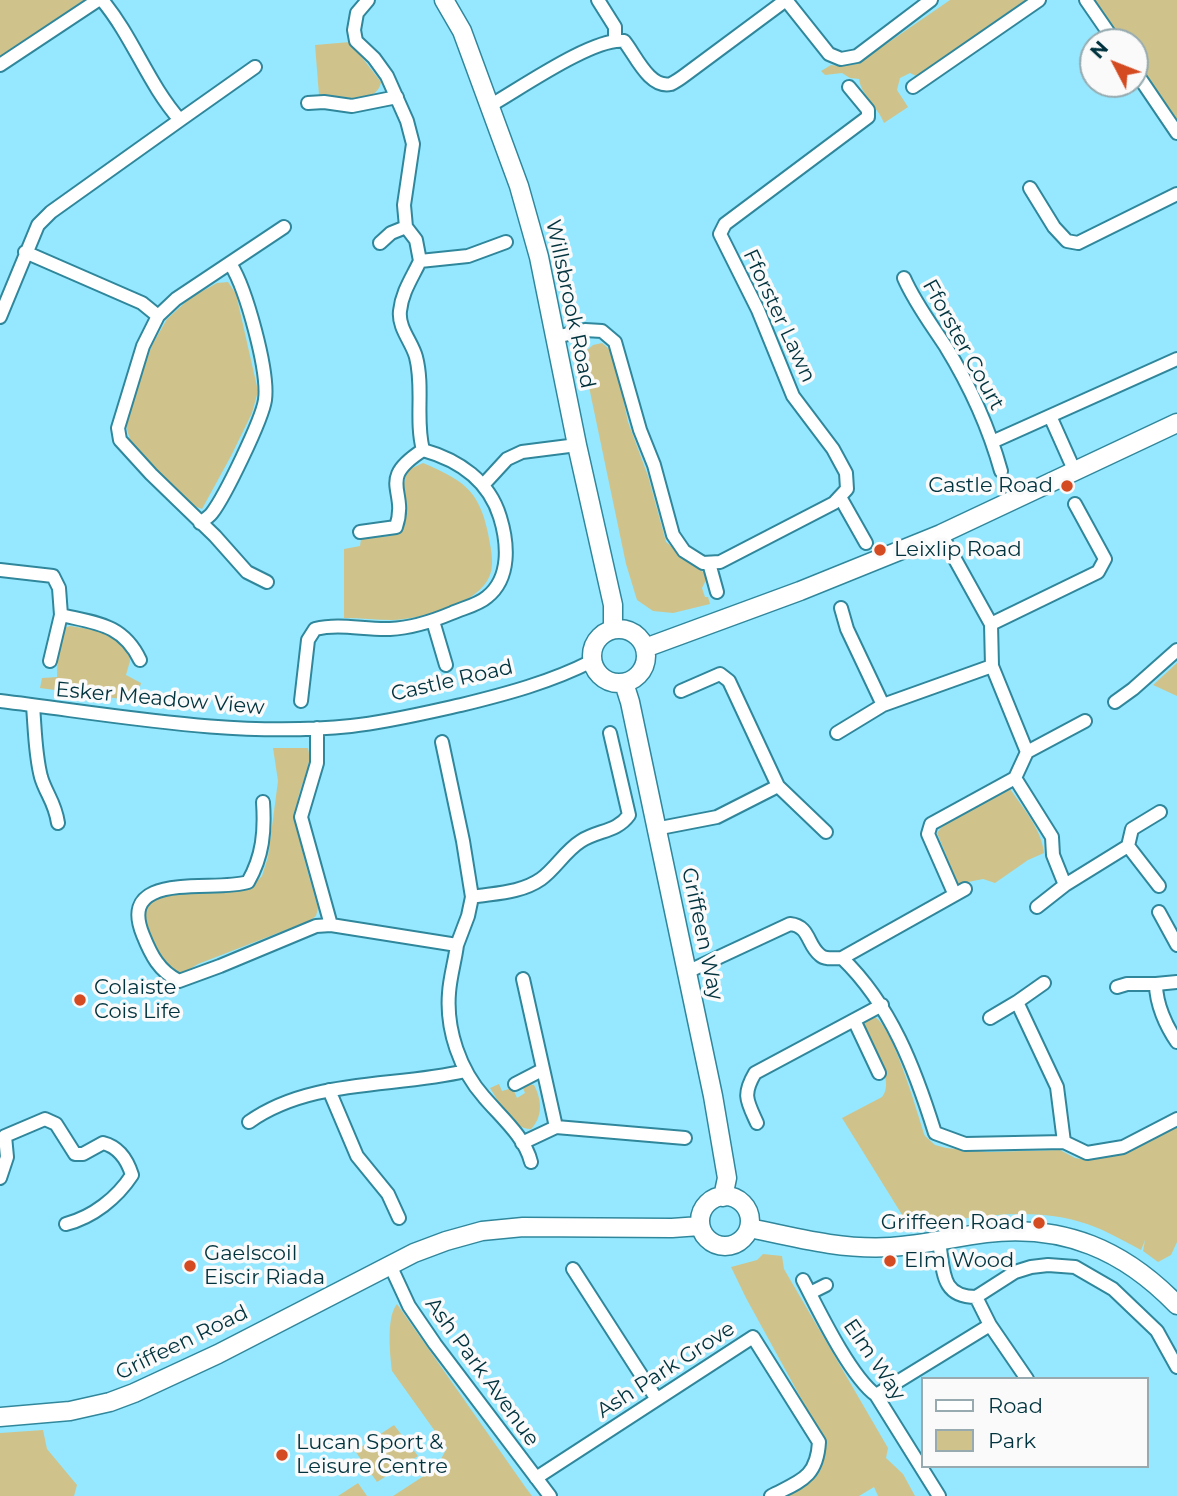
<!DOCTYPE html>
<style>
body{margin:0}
#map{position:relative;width:1177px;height:1496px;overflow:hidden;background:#95e8ff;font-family:Montserrat,sans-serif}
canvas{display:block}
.legend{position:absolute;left:921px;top:1377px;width:228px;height:91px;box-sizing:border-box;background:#fafafa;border:2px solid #96aaaf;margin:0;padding:9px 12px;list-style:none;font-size:21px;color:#00333e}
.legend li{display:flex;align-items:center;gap:14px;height:35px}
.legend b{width:35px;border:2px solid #96aaaf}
.north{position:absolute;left:1079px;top:28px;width:70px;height:70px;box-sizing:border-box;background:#fafafa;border:2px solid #96aaaf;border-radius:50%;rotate:312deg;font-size:19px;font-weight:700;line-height:28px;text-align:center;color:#00333e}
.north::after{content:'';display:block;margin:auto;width:24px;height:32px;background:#d44b21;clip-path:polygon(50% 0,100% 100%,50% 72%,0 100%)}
</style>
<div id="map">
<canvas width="1177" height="1496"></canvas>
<ul class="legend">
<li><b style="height:9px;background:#fff"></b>Road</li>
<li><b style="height:19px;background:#cfc38b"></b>Park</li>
</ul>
<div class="north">N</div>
</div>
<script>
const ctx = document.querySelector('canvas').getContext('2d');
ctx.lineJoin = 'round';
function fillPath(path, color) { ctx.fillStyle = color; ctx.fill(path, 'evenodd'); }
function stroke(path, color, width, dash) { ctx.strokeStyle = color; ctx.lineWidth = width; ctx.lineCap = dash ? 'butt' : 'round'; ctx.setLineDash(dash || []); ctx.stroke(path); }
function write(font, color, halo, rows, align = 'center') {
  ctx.font = font + ' Montserrat,sans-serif'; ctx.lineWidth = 7; ctx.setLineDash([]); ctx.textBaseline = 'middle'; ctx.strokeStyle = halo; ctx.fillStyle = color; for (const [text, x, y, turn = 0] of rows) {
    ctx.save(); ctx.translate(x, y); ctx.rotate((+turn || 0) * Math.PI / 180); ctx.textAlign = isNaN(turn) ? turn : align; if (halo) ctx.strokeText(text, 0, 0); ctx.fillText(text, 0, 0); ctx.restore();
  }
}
fillPath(new Path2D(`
 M 0,0 L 84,0 L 0,58 Z
 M 950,0 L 1030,0 L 926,72 L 916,76 L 910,73 L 900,78 L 897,90 L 908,107 L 884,123 C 878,107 861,95 859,79 L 850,78 L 842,73 L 825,75 L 821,71 L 831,65 L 838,66 L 857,64 Z
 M 1092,0 L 1177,0 L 1177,126 L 1135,63 L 1135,42 L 1121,42 Z
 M 350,42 L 381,82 C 377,106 338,96 319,95 L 315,45 Z
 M 228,282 L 236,294 L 258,391 L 252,413 L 231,456 L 202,509 L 194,506 L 182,496 L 131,443 L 125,423 L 152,345 L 167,319 L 190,298 L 217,283 Z
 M 602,343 L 609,349 L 617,370 L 628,422 L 648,476 L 666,542 L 708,576 L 702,588 L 705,597 L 708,597 L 710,604 L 673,613 L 653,611 L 637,600 L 626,564 L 584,363 L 585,352 L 593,345 Z
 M 423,463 C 462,480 479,489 488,533 C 490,545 495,563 490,575 C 479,605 421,619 392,620 C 376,620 360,618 344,618 L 344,549 L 360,546 L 361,539 L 390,536 L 401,532 L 404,523 L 403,486 L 408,470 Z
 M 70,626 L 113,633 L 129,650 L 130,661 L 126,675 L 141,683 L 136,701 L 40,688 L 42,678 L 57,677 L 58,630 Z
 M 1177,663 L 1177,696 L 1153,685 Z
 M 273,748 L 308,748 C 313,768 301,781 298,800 C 293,832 310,877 318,908 L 316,916 L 309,921 L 198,964 L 178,976 L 167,971 L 142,918 C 145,908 149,901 159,896 C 173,889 224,891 243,889 L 254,884 L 262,876 L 268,857 L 278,781 Z
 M 1003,789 L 1010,789 C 1023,808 1042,830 1044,853 L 1028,860 L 995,883 L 983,879 L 958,884 L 937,833 L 943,825 Z
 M 873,1016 C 893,1024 917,1113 925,1136 L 935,1145 L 946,1148 L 988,1152 L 1060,1150 L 1075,1158 L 1086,1160 L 1102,1157 L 1177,1125 L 1177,1242 L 1171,1255 L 1158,1262 L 1143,1251 L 1145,1240 L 1141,1250 C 1124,1241 1105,1230 1087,1224 C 1028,1204 969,1219 909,1226 L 842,1118 L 882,1097 C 896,1080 871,1047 863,1029 L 864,1021 Z
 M 499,1084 L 502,1091 L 509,1089 L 514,1091 L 517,1098 L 525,1093 L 523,1088 L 528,1084 L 534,1085 C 542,1100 543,1117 531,1129 C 510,1129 500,1103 490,1088 Z
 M 763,1254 L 782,1256 L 784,1269 L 888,1448 L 886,1458 L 903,1474 L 915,1496 L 878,1496 L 874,1487 L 859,1496 L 785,1496 C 814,1481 825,1478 825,1442 L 746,1298 L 731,1267 L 757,1260 Z
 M 397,1304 L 526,1488 L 532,1496 L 393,1496 L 436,1468 L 447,1448 L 392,1371 C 390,1354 386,1317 397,1304 Z
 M 394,1425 L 418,1456 L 377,1482 L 355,1451 Z
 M 43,1430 L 47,1449 L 77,1485 L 74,1496 L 0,1496 L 0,1433 Z
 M 358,1483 L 367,1496 L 338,1496 Z`), '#cfc38b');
const street = new Path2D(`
 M 598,0 L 615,27 L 615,40
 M 1086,0 L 1115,42
 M 0,65 L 98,0
 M 1135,71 L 1177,133
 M 913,87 L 1039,0
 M 308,103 L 324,102 L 352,106 L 397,97
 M 491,105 C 521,88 594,37 624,41 C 635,54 649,89 671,84 C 675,82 681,78 685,75 L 786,0 L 829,54 L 841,59 L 857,56 L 931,0
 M 180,120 L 255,67
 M 1030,188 L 1054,227 L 1067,241 L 1078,243 L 1177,194
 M 380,243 L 391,233 L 406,227
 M 25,252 L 142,303 L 158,316
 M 420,261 L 468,256 L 506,242
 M 904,278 C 915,303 931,324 946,347 C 970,386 989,428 1001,471
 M 0,317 L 38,225 L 51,212 L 180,120 C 148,84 133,37 102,0
 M 556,337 L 585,330 L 602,331 L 615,342 L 640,430 L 654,465 L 673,535 L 684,551 L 703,563 L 720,562 L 834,503 L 847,489 L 846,473 L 833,449 L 793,396 L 758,310 L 720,234 L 725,224 L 868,117 L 868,110 L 849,87
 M 1050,416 L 1075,472
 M 992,442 L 1177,359
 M 484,484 L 507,459 L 522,452 L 577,445
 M 840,497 L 866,543
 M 200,523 C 204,520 209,517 212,513 C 225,496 262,420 265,400 C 269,371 246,289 231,265
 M 360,532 L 396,527 C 409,489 375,481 423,450
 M 941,534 L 991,624 L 992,666 L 1027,752 L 1015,778 L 1052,837 L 1053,855 L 1065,885 L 1128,846 L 1159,886
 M 709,563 L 717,592
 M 0,570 L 53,576 L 59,588 L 61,615 C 96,623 123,624 140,660
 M 267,582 L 247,572 L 215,536 L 151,474 L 120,440 L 118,428 L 143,346 L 158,316 L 176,299 L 284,227
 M 841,608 L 847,629 L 883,705
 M 433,621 L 446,665
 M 991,624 L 1098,572 L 1105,559 L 1075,504
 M 50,661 L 61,615
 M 681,691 L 720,674 L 729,681 L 778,786
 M 0,701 C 116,715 233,738 351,726 C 388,722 425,713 461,705 C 506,694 551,682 592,661
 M 301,701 L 308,640 L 315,629 C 340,623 364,630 390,629 C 411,628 433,621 452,613 C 463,608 478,605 487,597 C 511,578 508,543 500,517 C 489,481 459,460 423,450 C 415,420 424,388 416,357 C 412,342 398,328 400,311 C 402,292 412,278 420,261 L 416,240 L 406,227 L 404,205 L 413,144 L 407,121 L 387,76 L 374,58 L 356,41 L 354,30 L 357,13 L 368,0
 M 1115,702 L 1133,689 L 1177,650
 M 33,706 C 35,729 35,754 41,777 C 46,794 55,802 58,823
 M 317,728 L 317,763 L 301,817 L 331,925
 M 837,733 L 883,705 L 992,666
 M 442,742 L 463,841 L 472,897 L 468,916 L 457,945
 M 1027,752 L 1085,721
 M 263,802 C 265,831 263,856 248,882 C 214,893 116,869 143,935 C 151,955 159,971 179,981 L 220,966 L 316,926 L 331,925 L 457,945 C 455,961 450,977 449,993 C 446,1030 460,1070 484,1097 C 501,1117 525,1137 531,1162
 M 655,829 L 717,817 L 778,786 L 826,832
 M 1128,846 L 1132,829 L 1160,812
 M 954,893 L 928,834 L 931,824 L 1015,778
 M 472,897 C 495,893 521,893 541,879 C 556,868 565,851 581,841 C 598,830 617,832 629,815 L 610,733
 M 1037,907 L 1065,885
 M 1159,912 L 1177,945
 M 842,958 C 891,1005 915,1069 935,1133 L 965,1144 L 1064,1142 L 1087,1153 L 1123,1147 L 1177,1119
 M 687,972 L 790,924 C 810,926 807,945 820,955 C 825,960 836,958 842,958 L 965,889
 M 523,979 L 556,1127
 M 1177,982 L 1156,984 C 1156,1004 1166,1026 1177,1042
 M 1117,987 L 1127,984 L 1156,984
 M 1017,1002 L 1044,983
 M 990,1018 L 1017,1002 L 1057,1087 L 1064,1142
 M 854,1020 L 879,1073
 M 515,1084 L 542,1070
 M 329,1090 L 357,1156 L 388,1194 L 399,1218
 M 249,1122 C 311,1078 394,1088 465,1071
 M 757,1123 C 747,1101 742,1095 755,1073 L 882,1005
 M 522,1143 L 556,1127 L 685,1138
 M 0,1178 L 7,1157 L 5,1136 L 45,1119 L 56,1124 L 75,1154 L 83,1154 L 103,1143 C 119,1147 127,1159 132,1175 C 117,1198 93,1217 66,1224
 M 939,1242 C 944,1270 940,1297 976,1297
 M 390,1265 L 409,1306 L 435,1344 L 550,1496
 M 573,1269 L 656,1398
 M 803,1280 C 818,1309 850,1376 876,1395 L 939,1496
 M 810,1293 L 826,1285
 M 976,1297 L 1015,1272 L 1031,1267 L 1048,1265 L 1075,1267 L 1113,1289 L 1157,1331 L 1177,1367
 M 976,1297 L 990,1325 L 1027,1379
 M 876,1395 L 990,1325
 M 536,1478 L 753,1337 L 819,1442 C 817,1478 800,1481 771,1496`);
const secondary = new Path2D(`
 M 444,0 L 462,31 L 519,186 L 539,257 L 577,445 L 613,605 L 613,629
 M592 656a27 27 0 1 1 54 0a27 27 0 1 1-54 0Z
 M 645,648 L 800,591 L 941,534 L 1177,423
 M 624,683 L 630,702 L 713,1096 L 727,1178 L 723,1197
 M700 1221a25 25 0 1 1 50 0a25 25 0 1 1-50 0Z
 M 750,1228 C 797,1238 842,1250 891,1247 C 923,1245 954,1237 986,1233 C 1064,1224 1124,1250 1177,1305
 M 0,1417 L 70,1411 L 110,1402 L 134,1393 L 218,1354 L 414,1253 L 446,1241 L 482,1231 L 523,1227 L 672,1228 L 700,1226`);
stroke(street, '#30879c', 16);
stroke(secondary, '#30879c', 21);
stroke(street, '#fff', 12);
stroke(secondary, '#fff', 18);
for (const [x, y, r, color] of [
 [1067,486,7,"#d44b21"],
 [880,550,7,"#d44b21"],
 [80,1000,7,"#d44b21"],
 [1039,1223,7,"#d44b21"],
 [890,1261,7,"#d44b21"],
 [190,1266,7,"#d44b21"],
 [282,1455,7,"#d44b21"]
]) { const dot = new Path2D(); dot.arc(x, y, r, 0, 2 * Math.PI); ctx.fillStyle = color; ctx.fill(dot); stroke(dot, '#fafafa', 2.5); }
write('21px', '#00333e', '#fafafa', [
 ["Willsbrook Road",570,304,78],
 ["Fforster Lawn",779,316,65],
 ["Fforster Court",963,345,61],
 ["Castle Road",452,681,-13],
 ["Esker Meadow View",160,699,5],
 ["Griffeen Way",702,934,78],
 ["Griffeen Road",182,1343,-26],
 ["Elm Way",874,1360,56],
 ["Ash Park Grove",666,1370,-33],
 ["Ash Park Avenue",482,1372,54]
]);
write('21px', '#00333e', '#fafafa', [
 ["Castle Road",1053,486,"right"],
 ["Leixlip Road",894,550],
 ["Colaiste",94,988],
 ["Cois Life",94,1012],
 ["Griffeen Road",1025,1223,"right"],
 ["Gaelscoil",204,1254],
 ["Eiscir Riada",204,1278],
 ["Elm Wood",904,1261],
 ["Lucan Sport &",296,1443],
 ["Leisure Centre",296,1467]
], 'left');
</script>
